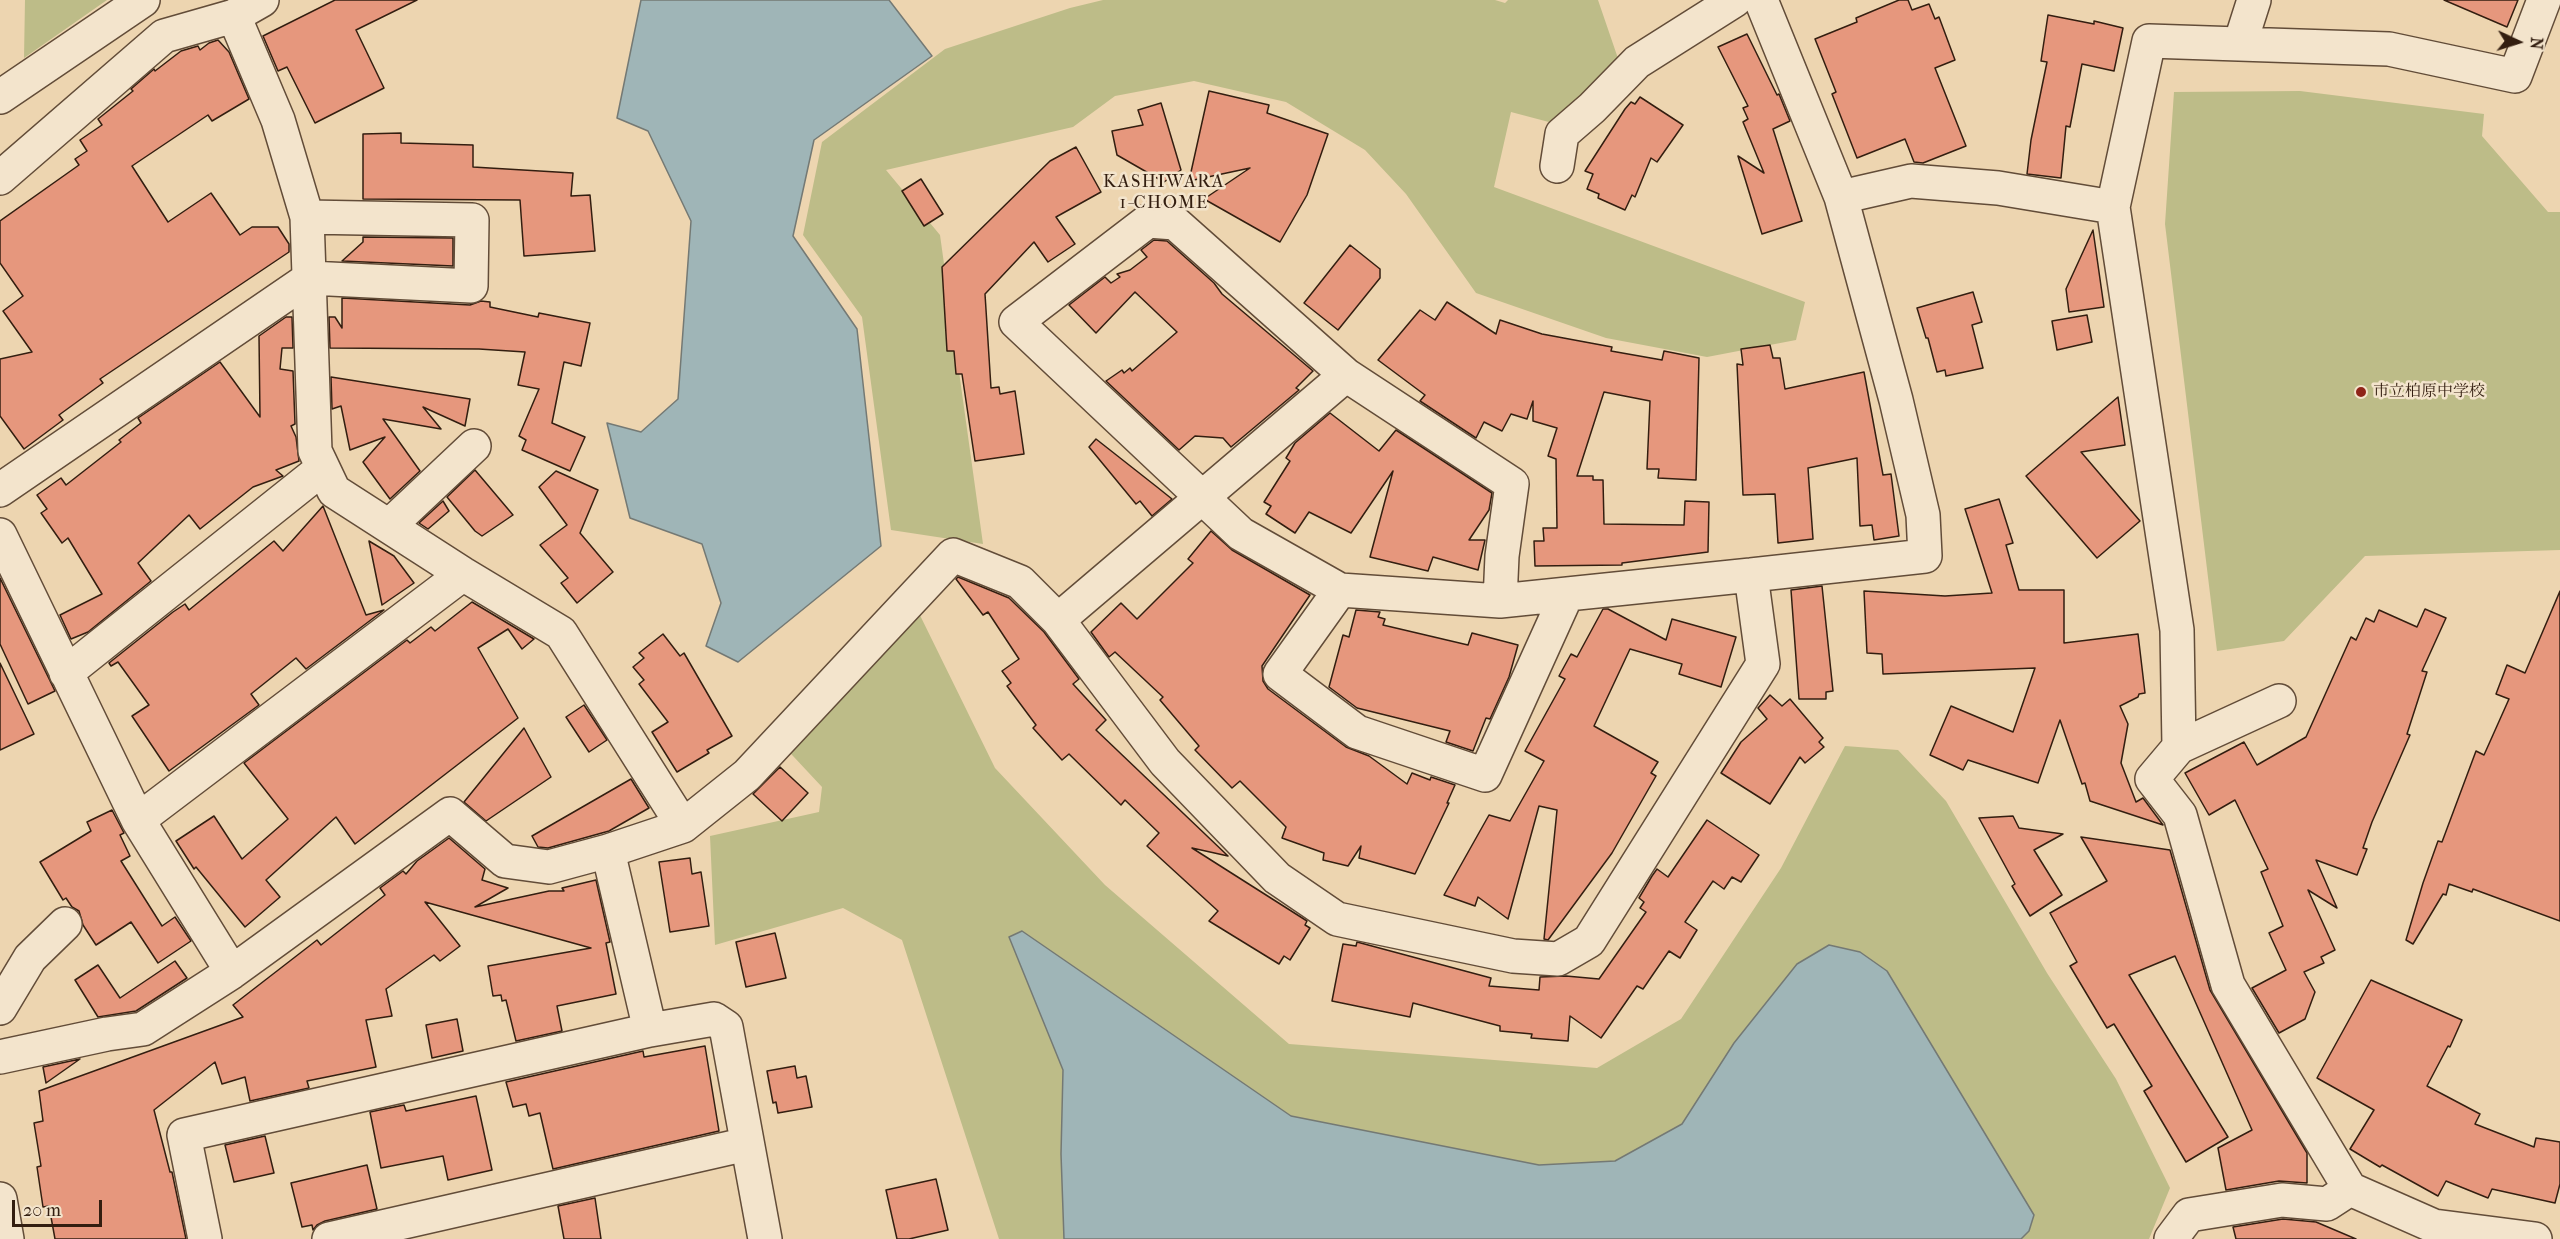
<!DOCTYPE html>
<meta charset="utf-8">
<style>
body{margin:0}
#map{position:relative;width:2560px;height:1239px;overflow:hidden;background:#edd5b0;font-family:"IM FELL French Canon",serif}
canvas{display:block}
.north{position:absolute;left:2488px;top:12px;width:60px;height:60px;-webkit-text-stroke:4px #f3e4cc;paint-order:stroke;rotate:94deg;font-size:16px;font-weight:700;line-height:24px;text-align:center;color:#331e10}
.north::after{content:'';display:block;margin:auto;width:21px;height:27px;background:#331e10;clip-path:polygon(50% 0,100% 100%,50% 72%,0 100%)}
.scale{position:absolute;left:12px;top:1200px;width:90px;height:27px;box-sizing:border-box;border:3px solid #331e10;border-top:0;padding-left:8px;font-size:18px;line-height:21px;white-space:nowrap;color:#331e10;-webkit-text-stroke:4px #f3e4cc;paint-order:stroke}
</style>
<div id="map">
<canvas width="2560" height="1239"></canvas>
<div class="north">N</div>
<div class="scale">20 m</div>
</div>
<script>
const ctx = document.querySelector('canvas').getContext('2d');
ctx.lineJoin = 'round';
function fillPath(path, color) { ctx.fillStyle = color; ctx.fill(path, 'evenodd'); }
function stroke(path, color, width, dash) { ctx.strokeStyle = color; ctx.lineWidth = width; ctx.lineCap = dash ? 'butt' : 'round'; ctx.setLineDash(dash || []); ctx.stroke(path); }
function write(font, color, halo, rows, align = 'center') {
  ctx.font = font + ' "IM FELL French Canon","Noto Serif JP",serif'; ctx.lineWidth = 5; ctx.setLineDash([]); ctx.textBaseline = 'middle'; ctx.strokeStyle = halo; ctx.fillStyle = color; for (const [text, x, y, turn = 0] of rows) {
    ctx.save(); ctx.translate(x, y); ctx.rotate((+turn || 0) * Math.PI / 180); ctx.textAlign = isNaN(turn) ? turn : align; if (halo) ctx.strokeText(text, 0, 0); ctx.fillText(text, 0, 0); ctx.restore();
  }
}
fillPath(new Path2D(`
 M 25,0 L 107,0 L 24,58 Z
 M 1103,0 L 1495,0 L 1505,3 L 1508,0 L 1598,0 L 1623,73 L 1564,126 L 1511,112 L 1494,187 L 1805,302 L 1796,340 L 1707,357 L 1606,338 L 1476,293 L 1406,194 L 1365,150 L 1286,102 L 1194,81 L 1115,96 L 1073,127 L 886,170 L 940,235 L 983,544 L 891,530 L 862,317 L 803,235 L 822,142 L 945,49 L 1070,8 Z
 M 2300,91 L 2484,114 L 2482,136 L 2548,212 L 2560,212 L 2560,550 L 2365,556 L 2284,641 L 2217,651 L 2165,224 L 2174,92 Z
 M 912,599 L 995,768 L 1105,885 L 1289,1044 L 1597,1068 L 1681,1019 L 1781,868 L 1845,746 L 1898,750 L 1946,801 L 2047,973 L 2116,1079 L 2170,1188 L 2149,1239 L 999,1239 L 902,940 L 843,908 L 715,945 L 710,836 L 819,812 L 822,787 L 779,741 Z`), '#bdbc88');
const water = new Path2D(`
 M 641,0 L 889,0 L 932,56 L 814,140 L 793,236 L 857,329 L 881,546 L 738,662 L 706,646 L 721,603 L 702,544 L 630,518 L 607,423 L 641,432 L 678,399 L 691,221 L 648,131 L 617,118 Z
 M 1022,931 L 1291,1116 L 1539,1165 L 1615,1161 L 1682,1124 L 1734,1043 L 1797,964 L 1829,945 L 1860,952 L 1887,971 L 2034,1215 L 2029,1231 L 2021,1239 L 1064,1239 L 1061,1154 L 1063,1070 L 1009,937 Z`);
fillPath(water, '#9fb5b7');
stroke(water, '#747974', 1.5);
const building = new Path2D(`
 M 335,0 L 417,0 L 356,30 L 384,88 L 315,123 L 287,67 L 278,71 L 263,36 Z
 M 1899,0 L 1908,0 L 1912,10 L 1929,4 L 1935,19 L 1939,17 L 1955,60 L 1935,68 L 1966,146 L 1923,163 L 1914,162 L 1905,139 L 1857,158 L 1832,94 L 1836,92 L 1815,39 L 1857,22 L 1856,18 Z
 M 2444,0 L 2518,0 L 2507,27 Z
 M 2048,15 L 2094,24 L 2094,21 L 2123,28 L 2114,71 L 2082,64 L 2070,127 L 2066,126 L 2061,178 L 2027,174 L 2031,140 L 2047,62 L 2041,61 Z
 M 1747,34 L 1777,95 L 1779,94 L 1790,121 L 1773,129 L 1802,221 L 1762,234 L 1738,156 L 1764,173 L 1743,122 L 1748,119 L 1743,108 L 1748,106 L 1718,47 Z
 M 218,40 L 229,52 L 249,99 L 212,121 L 208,115 L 132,166 L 168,222 L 211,193 L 240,235 L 252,227 L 278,227 L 289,244 L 289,252 L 100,379 L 103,383 L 59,415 L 63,420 L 24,449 L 0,416 L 0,359 L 32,352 L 3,311 L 23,296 L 0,263 L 0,221 L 79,165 L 75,159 L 87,151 L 80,140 L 102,125 L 98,119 L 133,91 L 131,89 L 154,69 L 155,71 L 181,51 L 198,46 L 200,50 L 209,43 Z
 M 1209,91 L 1269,105 L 1267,113 L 1328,134 L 1307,195 L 1280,242 L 1204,199 L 1250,168 L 1189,181 Z
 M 1640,97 L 1683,125 L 1657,162 L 1651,158 L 1635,197 L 1632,195 L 1625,210 L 1598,198 L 1599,194 L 1587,189 L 1593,174 L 1585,171 L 1625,109 L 1631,102 L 1635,104 Z
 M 1161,103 L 1181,170 L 1164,182 L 1117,155 L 1112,131 L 1143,125 L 1138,110 Z
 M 401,133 L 401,143 L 473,145 L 473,167 L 573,173 L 571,196 L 590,195 L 595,251 L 524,256 L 520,200 L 363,199 L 363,134 Z
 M 1076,147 L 1101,192 L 1056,217 L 1075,244 L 1048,262 L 1034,242 L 985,294 L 991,388 L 999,387 L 1000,394 L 1015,391 L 1024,454 L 975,461 L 962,374 L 956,374 L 954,351 L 947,351 L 942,267 L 1050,161 Z
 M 921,179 L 943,214 L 924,226 L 902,191 Z
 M 2093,230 L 2104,307 L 2069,312 L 2066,289 Z
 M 363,237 L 453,238 L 453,266 L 342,261 L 363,242 Z
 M 1154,240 L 1167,241 L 1214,283 L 1222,294 L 1313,371 L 1296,388 L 1299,390 L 1231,447 L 1223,438 L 1195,436 L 1179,450 L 1106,381 L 1122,370 L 1124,373 L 1130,368 L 1132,371 L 1177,332 L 1135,292 L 1096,333 L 1069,305 L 1105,277 L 1111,283 L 1120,277 L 1117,274 L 1130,270 L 1147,257 L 1141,250 Z
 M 1350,245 L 1380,269 L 1380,278 L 1338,330 L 1304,303 Z
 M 1973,292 L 1982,322 L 1972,325 L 1983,368 L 1946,376 L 1945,370 L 1937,372 L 1928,338 L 1926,338 L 1917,308 Z
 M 342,298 L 470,305 L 481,301 L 490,302 L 490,307 L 538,317 L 539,313 L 590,323 L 581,366 L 564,362 L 552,423 L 585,437 L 570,471 L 522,450 L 526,440 L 519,436 L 539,389 L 518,385 L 525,352 L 479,349 L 330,348 L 329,317 L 335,317 L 342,328 Z
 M 1447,302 L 1496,334 L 1500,320 L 1542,334 L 1612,347 L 1611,351 L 1662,360 L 1664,351 L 1699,358 L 1696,480 L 1658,478 L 1659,469 L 1647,469 L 1650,401 L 1604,392 L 1577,476 L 1593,476 L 1593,480 L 1603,480 L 1604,524 L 1684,525 L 1685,501 L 1709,502 L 1708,552 L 1622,563 L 1622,565 L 1535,566 L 1534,541 L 1544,541 L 1543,528 L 1557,528 L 1556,459 L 1548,456 L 1557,428 L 1533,421 L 1533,401 L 1527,419 L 1511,414 L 1502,431 L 1484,422 L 1476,438 L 1420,401 L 1425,395 L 1378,360 L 1420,310 L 1435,320 Z
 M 2087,315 L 2092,342 L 2057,350 L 2052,321 Z
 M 286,317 L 292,317 L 293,348 L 282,348 L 280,369 L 293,371 L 295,424 L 291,426 L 296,437 L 299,461 L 276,470 L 283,476 L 253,487 L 200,529 L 189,515 L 138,563 L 151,581 L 88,632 L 71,639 L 60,615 L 102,594 L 68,538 L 62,543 L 41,513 L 47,509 L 37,495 L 61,478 L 66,485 L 121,442 L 119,440 L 141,423 L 138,418 L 220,362 L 260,417 L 259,336 Z
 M 1770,345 L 1773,358 L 1780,358 L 1785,389 L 1864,372 L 1883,475 L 1891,474 L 1899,536 L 1874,540 L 1872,525 L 1860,526 L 1857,458 L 1808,468 L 1813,539 L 1778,543 L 1775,494 L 1743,495 L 1737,364 L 1743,365 L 1741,349 Z
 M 331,377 L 470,399 L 465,426 L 423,407 L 441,429 L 383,419 L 420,471 L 390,499 L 363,462 L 385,437 L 350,450 L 341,406 L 332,409 Z
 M 2118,397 L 2125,445 L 2081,452 L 2140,521 L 2097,558 L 2026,476 Z
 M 1330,413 L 1379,451 L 1396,430 L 1492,493 L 1489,510 L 1469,540 L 1485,540 L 1478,570 L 1433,557 L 1428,571 L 1370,557 L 1393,471 L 1351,533 L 1309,512 L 1295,533 L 1266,514 L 1271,506 L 1264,502 L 1290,461 L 1286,458 L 1295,443 Z
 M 1096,439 L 1157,487 L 1172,499 L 1152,516 L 1140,501 L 1136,504 L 1089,447 Z
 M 475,470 L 513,515 L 482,536 L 475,531 L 447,497 Z
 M 556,471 L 598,490 L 580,533 L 613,572 L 577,603 L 561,583 L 568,578 L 540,545 L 567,525 L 539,487 Z
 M 1999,499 L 2013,543 L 2006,545 L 2019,590 L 2064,590 L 2064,643 L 2138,634 L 2145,693 L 2139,694 L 2138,697 L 2120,706 L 2128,724 L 2121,763 L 2136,802 L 2143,798 L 2163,825 L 2090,801 L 2085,783 L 2082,784 L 2060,720 L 2038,783 L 1968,760 L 1963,770 L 1930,755 L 1951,706 L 2013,732 L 2035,668 L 1883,674 L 1882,654 L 1867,653 L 1864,591 L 1945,596 L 1992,593 L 1965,509 Z
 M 443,501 L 449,511 L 428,529 L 419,523 Z
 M 323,506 L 366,615 L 384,610 L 306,669 L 296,658 L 251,694 L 259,705 L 169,771 L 132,716 L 149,705 L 118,662 L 111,666 L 109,663 L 173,612 L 185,604 L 189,610 L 274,541 L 283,551 Z
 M 1211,531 L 1232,550 L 1310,595 L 1262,666 L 1263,681 L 1268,689 L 1346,747 L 1369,756 L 1407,784 L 1412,773 L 1430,780 L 1431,777 L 1455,785 L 1447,803 L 1449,803 L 1415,874 L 1359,858 L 1361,846 L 1348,866 L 1323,860 L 1324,853 L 1282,838 L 1286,827 L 1240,781 L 1232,788 L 1195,750 L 1199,746 L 1160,700 L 1163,697 L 1115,652 L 1109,657 L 1091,632 L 1121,603 L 1137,619 L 1193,563 L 1188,559 Z
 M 369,541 L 394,556 L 414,583 L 382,605 Z
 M 958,577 L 1009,598 L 1044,632 L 1079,679 L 1073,684 L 1106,720 L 1096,730 L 1228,856 L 1192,848 L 1307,921 L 1305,925 L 1310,928 L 1290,960 L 1284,956 L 1279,964 L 1209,921 L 1218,911 L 1147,846 L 1159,833 L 1125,800 L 1121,805 L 1069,754 L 1062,760 L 1033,728 L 1036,725 L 1007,686 L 1011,683 L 1002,671 L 1019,659 L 988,612 L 983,615 L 956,579 Z
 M 0,578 L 55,691 L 28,704 L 0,644 Z
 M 1822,586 L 1833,691 L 1826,692 L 1826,699 L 1799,699 L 1791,590 Z
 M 2560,591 L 2560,921 L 2473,889 L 2472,892 L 2449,884 L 2446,895 L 2443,894 L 2413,944 L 2406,940 L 2423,883 L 2438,841 L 2442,842 L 2476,751 L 2484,755 L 2509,699 L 2496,694 L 2507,665 L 2525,673 Z
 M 472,602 L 534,639 L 522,649 L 508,629 L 478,648 L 518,718 L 355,844 L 336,817 L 266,880 L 280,897 L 245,927 L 196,867 L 194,869 L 176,841 L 214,816 L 242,859 L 288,819 L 244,763 L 407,640 L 410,643 L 431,627 L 435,631 Z
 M 1603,609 L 1608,609 L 1666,640 L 1672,619 L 1736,637 L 1721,687 L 1679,674 L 1682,664 L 1630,649 L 1594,726 L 1658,762 L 1651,773 L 1656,776 L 1612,853 L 1548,940 L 1544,939 L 1557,810 L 1539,806 L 1508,919 L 1478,897 L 1475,906 L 1444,895 L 1489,815 L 1510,821 L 1544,761 L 1525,751 L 1565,679 L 1559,676 L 1571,654 L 1577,657 Z
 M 2425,609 L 2446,618 L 2422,671 L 2427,672 L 2407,734 L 2410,735 L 2372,822 L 2363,848 L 2367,849 L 2357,875 L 2316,860 L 2337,908 L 2308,890 L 2335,950 L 2321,957 L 2324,963 L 2304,972 L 2315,992 L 2305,1019 L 2279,1033 L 2252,988 L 2286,970 L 2269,933 L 2283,926 L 2261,872 L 2268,869 L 2235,800 L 2209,815 L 2185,773 L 2244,742 L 2257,765 L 2306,737 L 2351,637 L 2356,640 L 2366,618 L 2374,622 L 2379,610 L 2417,627 Z
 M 1356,610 L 1380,612 L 1378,617 L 1385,619 L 1383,625 L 1468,645 L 1472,633 L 1518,645 L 1509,677 L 1490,719 L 1486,718 L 1473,751 L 1446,742 L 1450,731 L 1357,708 L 1329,687 L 1343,635 L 1349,637 Z
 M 663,634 L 680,656 L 684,653 L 732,736 L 707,750 L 709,753 L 677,772 L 652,732 L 668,722 L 639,684 L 644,680 L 633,667 L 644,658 L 639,653 Z
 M 0,663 L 34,734 L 0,750 Z
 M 1770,695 L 1782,706 L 1790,699 L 1823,738 L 1819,742 L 1824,747 L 1805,763 L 1800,757 L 1770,804 L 1721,773 L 1741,742 L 1767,719 L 1758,708 Z
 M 584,705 L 607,740 L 589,752 L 566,717 Z
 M 524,728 L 551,777 L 486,821 L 464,802 Z
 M 780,767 L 808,793 L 782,821 L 753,794 Z
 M 631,779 L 649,808 L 609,831 L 548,848 L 538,847 L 532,836 Z
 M 112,810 L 124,833 L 120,835 L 130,856 L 121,861 L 162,926 L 175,917 L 191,941 L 158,963 L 131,922 L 96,945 L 83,925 L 79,911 L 72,907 L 66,898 L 63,900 L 40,862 L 91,831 L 87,822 Z
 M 2013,816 L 2019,828 L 2063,834 L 2034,850 L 2062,895 L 2030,916 L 2012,886 L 2015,884 L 1979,818 Z
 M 1707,820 L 1759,855 L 1741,882 L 1732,877 L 1724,889 L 1713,881 L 1685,922 L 1697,930 L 1680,958 L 1669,951 L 1643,989 L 1637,986 L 1601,1038 L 1570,1016 L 1568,1041 L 1531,1038 L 1532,1034 L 1500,1031 L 1500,1026 L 1413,1003 L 1410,1017 L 1332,1001 L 1343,944 L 1356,946 L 1357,942 L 1491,978 L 1489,986 L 1539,990 L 1540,977 L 1566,976 L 1599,979 L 1646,912 L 1640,908 L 1644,902 L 1639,898 L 1652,876 L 1657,869 L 1668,877 Z
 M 2081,837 L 2170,850 L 2210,990 L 2307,1153 L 2307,1183 L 2279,1181 L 2226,1190 L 2218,1148 L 2252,1130 L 2175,956 L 2129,975 L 2228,1137 L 2186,1162 L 2144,1091 L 2152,1086 L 2114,1024 L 2107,1028 L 2070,966 L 2077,962 L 2050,913 L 2107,881 Z
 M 449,838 L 485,869 L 482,880 L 508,888 L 475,907 L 549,891 L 564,891 L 562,888 L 596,880 L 610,942 L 606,943 L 616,994 L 557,1006 L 562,1031 L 516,1041 L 506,1000 L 502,1001 L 501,995 L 493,996 L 488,966 L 591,948 L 425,902 L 460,946 L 440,961 L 434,955 L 386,989 L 392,1016 L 366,1020 L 376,1067 L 307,1081 L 309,1088 L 250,1101 L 245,1077 L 222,1084 L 215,1062 L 154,1110 L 170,1172 L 172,1172 L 186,1239 L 55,1239 L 49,1206 L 43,1207 L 37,1167 L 41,1166 L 34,1123 L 43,1121 L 39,1091 L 243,1017 L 233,1005 L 317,940 L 321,945 L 385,895 L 380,888 L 403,871 L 406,874 L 417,861 Z
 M 690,858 L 692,874 L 701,872 L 709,926 L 670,932 L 659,862 Z
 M 775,933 L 786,978 L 746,987 L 736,942 Z
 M 175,961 L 187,978 L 136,1011 L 98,1017 L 75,980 L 98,965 L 120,998 Z
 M 2371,980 L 2462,1020 L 2450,1047 L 2448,1046 L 2427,1086 L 2480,1114 L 2475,1124 L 2534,1147 L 2536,1138 L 2560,1142 L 2560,1184 L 2555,1203 L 2492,1189 L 2488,1198 L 2446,1181 L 2438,1196 L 2382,1165 L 2380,1167 L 2350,1149 L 2374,1110 L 2317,1078 Z
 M 457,1019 L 463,1051 L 432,1058 L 426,1025 Z
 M 705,1046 L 719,1131 L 553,1169 L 540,1113 L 529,1116 L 526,1104 L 513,1107 L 506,1082 L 643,1051 L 644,1057 Z
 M 80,1059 L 46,1083 L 43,1067 Z
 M 795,1066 L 797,1078 L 806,1076 L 812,1107 L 778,1113 L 776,1102 L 773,1103 L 767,1071 Z
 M 476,1096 L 492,1170 L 448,1180 L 443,1156 L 381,1168 L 370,1112 L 404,1105 L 406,1111 Z
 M 265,1136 L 274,1173 L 234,1182 L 225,1145 Z
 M 367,1165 L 377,1209 L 325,1221 L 317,1225 L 313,1230 L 312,1225 L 302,1227 L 291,1183 Z
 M 936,1179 L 948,1230 L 909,1239 L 897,1239 L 886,1190 Z
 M 595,1198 L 601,1239 L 564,1239 L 558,1206 Z
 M 2283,1219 L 2316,1222 L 2356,1239 L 2236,1239 L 2233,1227 Z`);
fillPath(building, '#e6977d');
stroke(building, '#331e10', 1.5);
const minor = new Path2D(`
 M 1761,0 L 1841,197
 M 234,16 L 278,120 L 307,217 L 315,451 L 334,491 L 463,574 L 561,633 L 683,826
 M 2240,44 L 2254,0
 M 0,97 L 143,0
 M 1557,166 L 1562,134 L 1592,108 L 1637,62 L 1735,0
 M 0,178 L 164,36 L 234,16 L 262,0
 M 0,490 L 310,278 L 471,286 L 472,220 L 307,217
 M 389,526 L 474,446
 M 0,535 L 138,820 L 232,972
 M 1340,590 L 1280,674 L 1357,732 L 1485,775 L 1567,594
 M 1500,601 L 1502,556 L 1512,484 L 1346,375 L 1175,223 L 1148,221 L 1016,322 L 1241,534 L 1340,590 L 1500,601 L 1751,575
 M 1058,620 L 1346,375
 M 66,673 L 323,468
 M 2279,701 L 2179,747 L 2177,630 L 2113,207 L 2149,41 L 2389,49 L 2515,76 L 2544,0
 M 2179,747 L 2152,779 L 2180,815 L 2228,985 L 2350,1189 L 2434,1226 L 2535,1239
 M 138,820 L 463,574
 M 0,1008 L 30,958 L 65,924
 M 650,1030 L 608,851 L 683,826 L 747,775 L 953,555 L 1020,582 L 1058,620 L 1165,762 L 1277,878 L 1337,919 L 1513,956 L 1558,959 L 1589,941 L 1763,664 L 1751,575 L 1925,556 L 1923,515 L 1896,400 L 1841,197 L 1911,181 L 1998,188 L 2113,207
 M 0,1057 L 107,1034 L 143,1029 L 232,972 L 450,814 L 505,861 L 549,867 L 608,851
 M 0,1199 L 7,1239
 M 205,1239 L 184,1135 L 650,1030 L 714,1019 L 726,1027 L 765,1239
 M 329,1239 L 747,1144
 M 2171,1239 L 2189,1215 L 2282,1200 L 2327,1204 L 2350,1189`);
stroke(minor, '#624c38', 36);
stroke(minor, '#f3e4cc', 33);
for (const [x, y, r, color] of [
 [2361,392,6,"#8f2418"]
]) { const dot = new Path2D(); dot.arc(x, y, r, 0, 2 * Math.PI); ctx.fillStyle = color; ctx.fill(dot); stroke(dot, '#f3e4cc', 2); }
write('16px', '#331e10', '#f3e4cc', [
 ["市立柏原中学校",2373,392]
], 'left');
ctx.letterSpacing = '1.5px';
write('18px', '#331e10', '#f3e4cc', [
 ["KASHIWARA",1164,183],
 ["1-CHOME",1164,204]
]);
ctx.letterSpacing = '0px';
</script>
